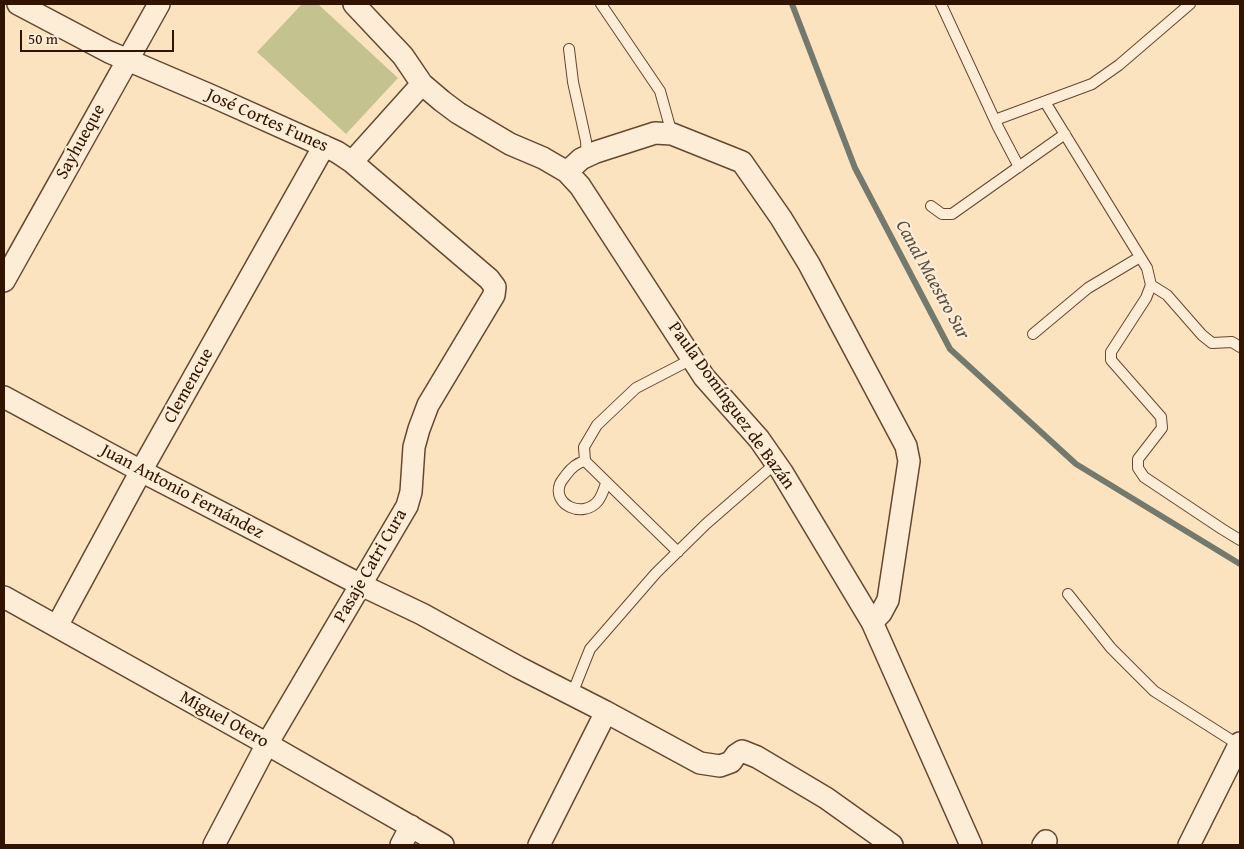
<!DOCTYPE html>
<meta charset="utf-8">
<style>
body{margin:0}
#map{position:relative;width:1244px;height:849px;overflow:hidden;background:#fce3c0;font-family:"Gentium Book Plus",serif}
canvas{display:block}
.frame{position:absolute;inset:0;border:5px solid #311400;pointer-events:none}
.scale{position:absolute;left:20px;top:30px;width:154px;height:22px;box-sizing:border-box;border:2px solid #311400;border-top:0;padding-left:6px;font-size:15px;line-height:18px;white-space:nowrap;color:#311400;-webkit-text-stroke:4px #fdedd6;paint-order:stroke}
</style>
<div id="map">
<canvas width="1244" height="849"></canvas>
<div class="frame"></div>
<div class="scale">50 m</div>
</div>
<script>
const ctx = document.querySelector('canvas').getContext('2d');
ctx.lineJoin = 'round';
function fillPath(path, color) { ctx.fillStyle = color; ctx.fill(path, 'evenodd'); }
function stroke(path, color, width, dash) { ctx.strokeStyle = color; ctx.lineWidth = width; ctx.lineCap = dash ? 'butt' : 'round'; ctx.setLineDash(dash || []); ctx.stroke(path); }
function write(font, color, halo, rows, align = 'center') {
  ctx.font = font + ' "Gentium Book Plus",serif'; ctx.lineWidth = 4.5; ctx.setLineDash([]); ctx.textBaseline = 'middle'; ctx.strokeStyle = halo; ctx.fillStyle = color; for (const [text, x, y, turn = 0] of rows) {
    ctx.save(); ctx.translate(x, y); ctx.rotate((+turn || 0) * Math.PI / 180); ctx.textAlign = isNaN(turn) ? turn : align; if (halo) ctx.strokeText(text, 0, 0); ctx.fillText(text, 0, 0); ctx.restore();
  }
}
fillPath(new Path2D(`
 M 302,4 L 318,4 L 398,78 L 346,134 L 257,52 Z`), '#c4c28f');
stroke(new Path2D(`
 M 792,4 L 855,168 L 950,349 L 1076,464 L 1240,564`), '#74796e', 6);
const lane = new Path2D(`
 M 601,4 L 660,91 L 672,134
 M 941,4 L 998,127 L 1019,167
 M 569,49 L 573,82 L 586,141 L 587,157
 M 1045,102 L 1147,268 L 1151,285 L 1146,298 L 1111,352 L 1111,360 L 1161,417 L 1162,428 L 1138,459 L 1138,468 L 1144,477 L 1222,529 L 1240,540
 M 995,120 L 1092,84 L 1119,65 L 1190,4
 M 931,206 L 942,214 L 952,214 L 1065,134
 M 1151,285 L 1167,295 L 1202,335 L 1212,343 L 1232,342 L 1240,347
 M 1033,334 L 1088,288 L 1140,257
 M 585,461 C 577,463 571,468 566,475 C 564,478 561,481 560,484 C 552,505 583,519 598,501 C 602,496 604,489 606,483
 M 678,552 L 585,461 L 584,447 L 597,425 L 636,388 L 692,359
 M 1068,594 L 1111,648 L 1154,691 L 1239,745
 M 572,694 L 590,649 L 656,573 L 706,524 L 776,463`);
const street = new Path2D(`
 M 18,4 L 109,52 L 212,96 L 337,152 L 352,162 L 489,279 L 495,287 L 494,295 L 428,405 L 419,429 L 414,447 L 411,492 L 407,506 L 267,744 L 214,845
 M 354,4 L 403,56 L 422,84 L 442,101 L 458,113 L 510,144 L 543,158 L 567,172 L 580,186 L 704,377 L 759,439 L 782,472 L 872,622 L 971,845
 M 352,162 L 422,84
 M 567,172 L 581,159 L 596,152 L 655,133 L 672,134 L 742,162 L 781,218 L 809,264 L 906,446 L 909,461 L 888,600 L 881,613 L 872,622
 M 4,281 L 159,4
 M 4,397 L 141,471 L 361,585 L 422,614 L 518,667 L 606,712 L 700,763 L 720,766 L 731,762 L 736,755 L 742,751 L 757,757 L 826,798 L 892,845
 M 4,597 L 267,744 L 443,845
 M 57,626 L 141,471 L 324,146
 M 401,845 L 411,826
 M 539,845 L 606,712
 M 1043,845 L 1046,841
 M 1189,845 L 1240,743`);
stroke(lane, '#644830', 12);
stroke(street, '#644830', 24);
stroke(lane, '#fdedd6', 10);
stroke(street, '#fdedd6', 21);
write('18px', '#311400', '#fdedd6', [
 ["José Cortes Funes",267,121,24],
 ["Sayhueque",81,142,-61],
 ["Clemencue",189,386,-61],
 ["Paula Domínguez de Bazán",731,406,54],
 ["Juan Antonio Fernández",182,492,28],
 ["Pasaje Catri Cura",371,566,-60],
 ["Miguel Otero",224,720,29]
]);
write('italic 19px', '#584f40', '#fdedd6', [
 ["Canal Maestro Sur",932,280,61]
]);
</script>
